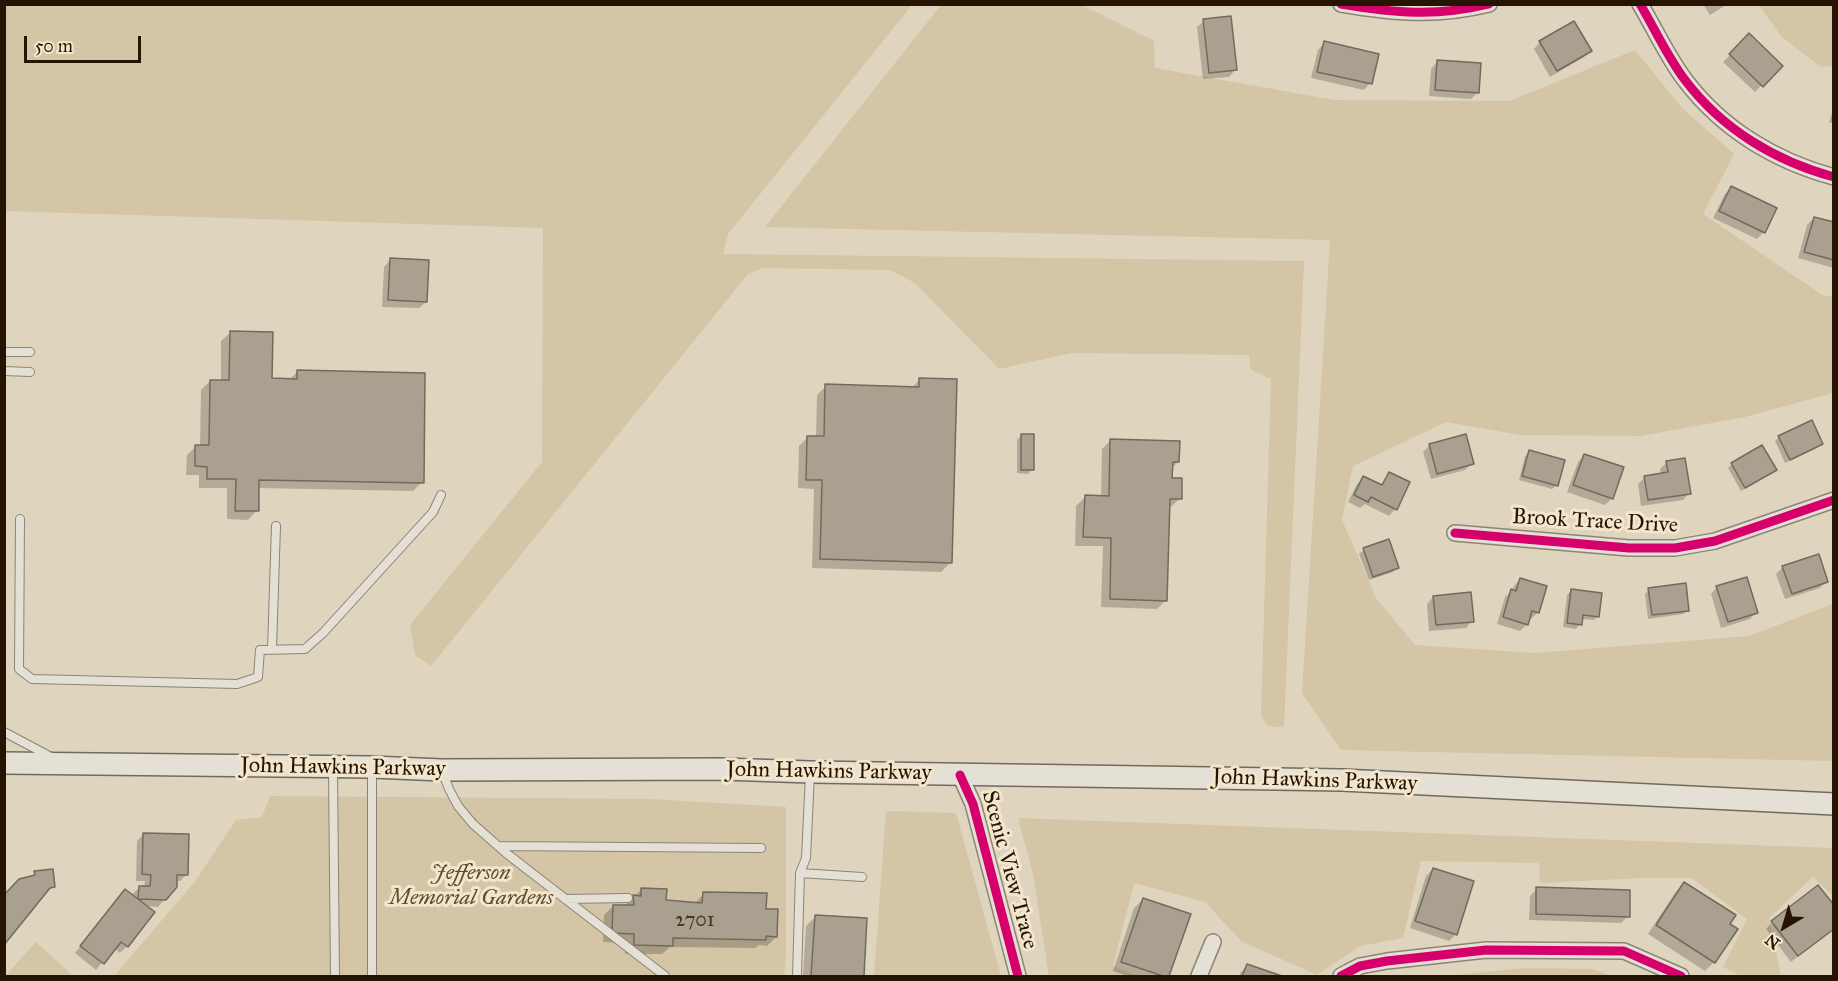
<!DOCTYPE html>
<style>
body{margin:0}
#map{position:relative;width:1838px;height:981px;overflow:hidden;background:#dfd4bd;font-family:"IM FELL Great Primer",serif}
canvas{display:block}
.frame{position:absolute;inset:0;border:6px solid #251401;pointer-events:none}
.north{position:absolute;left:1754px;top:897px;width:60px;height:60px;-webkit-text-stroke:4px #f3e6cc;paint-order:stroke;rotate:218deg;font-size:16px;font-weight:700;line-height:24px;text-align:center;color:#251401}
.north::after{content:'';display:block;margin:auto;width:21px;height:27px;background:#251401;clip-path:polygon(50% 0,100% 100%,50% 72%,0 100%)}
.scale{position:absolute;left:24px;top:36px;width:117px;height:27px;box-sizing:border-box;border:3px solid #251401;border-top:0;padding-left:8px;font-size:18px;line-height:21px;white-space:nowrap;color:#251401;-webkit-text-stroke:4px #f3e6cc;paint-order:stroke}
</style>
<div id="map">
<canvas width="1838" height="981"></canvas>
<div class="frame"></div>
<div class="north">N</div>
<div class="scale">50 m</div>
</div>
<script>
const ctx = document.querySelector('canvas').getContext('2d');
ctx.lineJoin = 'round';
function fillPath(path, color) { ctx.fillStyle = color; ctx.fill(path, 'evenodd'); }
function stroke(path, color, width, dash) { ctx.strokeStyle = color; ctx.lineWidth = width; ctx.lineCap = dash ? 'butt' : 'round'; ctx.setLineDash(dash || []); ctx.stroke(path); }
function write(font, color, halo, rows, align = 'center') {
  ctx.font = font + ' "IM FELL Great Primer",serif'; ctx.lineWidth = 6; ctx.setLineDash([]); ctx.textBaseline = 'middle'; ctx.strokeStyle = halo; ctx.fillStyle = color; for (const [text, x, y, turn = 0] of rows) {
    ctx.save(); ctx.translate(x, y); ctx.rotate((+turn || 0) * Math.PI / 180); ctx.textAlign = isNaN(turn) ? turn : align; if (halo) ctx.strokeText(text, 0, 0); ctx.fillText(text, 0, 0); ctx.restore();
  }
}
fillPath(new Path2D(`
 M 5,4 L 912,5 L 728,234 L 723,254 L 1304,261 L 1284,726 L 1274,727 L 1266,724 L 1261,715 L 1271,379 L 1251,370 L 1249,355 L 1071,353 L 999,369 L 915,283 L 890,270 L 762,268 L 748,274 L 431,666 L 415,655 L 410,625 L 542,462 L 543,228 L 5,211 Z
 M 941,5 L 1082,5 L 1154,41 L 1155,68 L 1334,100 L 1509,101 L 1635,50 L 1682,108 L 1734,154 L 1703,214 L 1824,296 L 1833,296 L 1833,393 L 1745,417 L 1640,436 L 1520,435 L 1446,422 L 1353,466 L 1342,520 L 1376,598 L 1415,645 L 1535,653 L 1749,636 L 1833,604 L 1833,761 L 1341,750 L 1302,693 L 1330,240 L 765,227 Z
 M 1759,5 L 1833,5 L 1833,66 L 1821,67 L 1781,36 Z
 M 270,796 L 650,799 L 786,807 L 786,955 L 784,976 L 114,976 L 194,883 L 236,820 L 262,817 Z
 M 886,811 L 956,813 L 1001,976 L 874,976 Z
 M 1018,818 L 1833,848 L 1833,896 L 1813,877 L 1769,918 L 1781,976 L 1741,976 L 1723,967 L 1747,919 L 1692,878 L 1641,878 L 1540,883 L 1539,863 L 1421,861 L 1403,938 L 1360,946 L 1317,975 L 1241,941 L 1205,902 L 1134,883 L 1113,966 L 1137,976 L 1049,976 L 1033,874 Z
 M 36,942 L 73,976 L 5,976 Z
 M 1525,968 L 1591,969 L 1612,976 L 1446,976 Z`), '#d3c5a5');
fillPath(new Path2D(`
 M 1703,4 L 1728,4 L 1710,15 Z
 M 1204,21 L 1235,70 L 1229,77 L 1203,79 L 1197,27 Z
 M 1749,36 L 1780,66 L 1755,92 L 1723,62 Z
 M 1540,42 L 1590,51 L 1584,57 L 1550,77 L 1534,49 Z
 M 1324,43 L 1370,83 L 1364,90 L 1311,78 L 1318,50 Z
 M 1437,62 L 1478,92 L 1471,99 L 1429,96 L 1431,69 Z
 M 1834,107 L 1834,124 L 1829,122 Z
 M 1731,188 L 1775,209 L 1764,232 L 1757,239 L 1713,218 L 1725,194 Z
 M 1814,218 L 1834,224 L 1834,268 L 1798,258 L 1807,225 Z
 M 390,260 L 426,302 L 419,308 L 382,307 L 384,267 Z
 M 231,332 L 270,380 L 289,380 L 297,372 L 422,482 L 413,491 L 258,488 L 257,510 L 248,520 L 227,519 L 227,488 L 199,488 L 199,475 L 186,475 L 187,455 L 196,446 L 200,446 L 201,390 L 210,381 L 221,381 L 221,341 Z
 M 920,379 L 950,563 L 941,572 L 812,568 L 814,489 L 798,488 L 799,446 L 808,437 L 816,437 L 817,395 L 826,386 L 911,389 Z
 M 1021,436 L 1032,469 L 1028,474 L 1017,473 L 1017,440 Z
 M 1779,437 L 1821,444 L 1817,448 L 1785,463 L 1775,441 Z
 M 1111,440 L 1178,462 L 1171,469 L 1171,479 L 1180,498 L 1171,507 L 1168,507 L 1166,600 L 1157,609 L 1101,607 L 1103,546 L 1075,546 L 1076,506 L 1085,497 L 1101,497 L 1102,449 Z
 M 1430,445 L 1472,463 L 1465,470 L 1431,479 L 1423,452 Z
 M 1530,452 L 1557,485 L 1552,489 L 1519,480 L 1525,456 Z
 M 1585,455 L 1612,498 L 1605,505 L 1567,492 L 1578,462 Z
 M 1667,462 L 1689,493 L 1683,500 L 1641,506 L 1638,484 L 1645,477 L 1661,475 L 1660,469 Z
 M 1732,464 L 1775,470 L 1770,474 L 1741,491 L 1728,468 Z
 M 1389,474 L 1395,509 L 1389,516 L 1365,504 L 1360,508 L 1348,502 L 1357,484 L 1364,478 L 1380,486 Z
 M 1364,550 L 1397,567 L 1393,572 L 1369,580 L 1359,554 Z
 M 1783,567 L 1826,581 L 1820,588 L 1785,599 L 1776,574 Z
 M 1520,579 L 1538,612 L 1531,619 L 1529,618 L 1527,624 L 1520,631 L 1497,624 L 1505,597 L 1512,591 L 1514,586 Z
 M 1717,587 L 1756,612 L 1750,619 L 1721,628 L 1711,594 Z
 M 1649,590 L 1688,610 L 1683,614 L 1648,619 L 1645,594 Z
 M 1571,591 L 1598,616 L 1594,620 L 1581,619 L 1580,624 L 1576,629 L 1563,627 L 1567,595 Z
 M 1433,597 L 1472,621 L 1466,628 L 1429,631 L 1427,604 Z
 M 143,835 L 187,874 L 180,881 L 175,881 L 165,899 L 158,907 L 145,906 L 153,912 L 127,946 L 120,953 L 114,948 L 96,970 L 75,953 L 119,897 L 131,895 L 139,888 L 144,888 L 145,881 L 136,881 L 137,841 Z
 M 1433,869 L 1456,934 L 1449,941 L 1410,928 L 1426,876 Z
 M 1684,884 L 1728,924 L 1714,962 L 1705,971 L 1648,934 L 1675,893 Z
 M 642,889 L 665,902 L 695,903 L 704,894 L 776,937 L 767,946 L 759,945 L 755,948 L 670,947 L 662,954 L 625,954 L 626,943 L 603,942 L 604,915 L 613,906 L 624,906 Z
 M 1537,889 L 1628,916 L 1621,923 L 1529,920 L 1530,896 Z
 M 1143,899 L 1189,915 L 1168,976 L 1128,976 L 1113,971 L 1134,908 Z
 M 815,917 L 865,920 L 862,976 L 803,976 L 806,926 Z
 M 1772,922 L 1834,929 L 1791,962 L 1766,929 Z
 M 1247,966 L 1277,976 L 1239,976 L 1241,972 Z`), '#0003');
const building = new Path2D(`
 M 1231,16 L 1237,70 L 1209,73 L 1203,19 Z
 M 1574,21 L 1592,51 L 1557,71 L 1539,41 Z
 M 1749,33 L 1783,66 L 1763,87 L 1729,54 Z
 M 1324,41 L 1379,54 L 1372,84 L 1317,72 Z
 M 1437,60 L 1481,63 L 1479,93 L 1435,90 Z
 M 1731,186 L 1777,208 L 1765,233 L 1719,211 Z
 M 1814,217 L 1834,222 L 1834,260 L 1804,252 Z
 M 390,258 L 429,260 L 427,302 L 388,300 Z
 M 230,331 L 273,332 L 272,378 L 297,379 L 297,370 L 425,373 L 424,483 L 259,480 L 259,511 L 235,511 L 236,479 L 207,479 L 207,467 L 195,466 L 195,445 L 209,445 L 210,380 L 229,380 Z
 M 919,378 L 957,379 L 952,563 L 820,559 L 822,480 L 806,480 L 807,436 L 824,436 L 825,384 L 919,387 Z
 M 1812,420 L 1823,444 L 1790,460 L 1778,436 Z
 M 1021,434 L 1034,434 L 1034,470 L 1021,470 Z
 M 1466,434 L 1474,464 L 1437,474 L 1429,444 Z
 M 1110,439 L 1180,441 L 1179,462 L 1173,462 L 1172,478 L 1182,478 L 1182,499 L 1170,499 L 1167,601 L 1110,599 L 1111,538 L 1083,537 L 1085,495 L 1109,496 Z
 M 1762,445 L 1777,470 L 1745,488 L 1731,463 Z
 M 1529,450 L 1565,460 L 1558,486 L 1522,476 Z
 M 1584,454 L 1624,467 L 1613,499 L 1573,485 Z
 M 1685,458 L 1691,494 L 1648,500 L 1644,476 L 1668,472 L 1666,461 Z
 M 1389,472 L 1410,482 L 1397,510 L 1371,497 L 1368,502 L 1354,495 L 1363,476 L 1382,485 Z
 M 1389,539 L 1399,568 L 1373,577 L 1363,548 Z
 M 1819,554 L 1828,582 L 1792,594 L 1782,566 Z
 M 1747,577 L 1758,613 L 1728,622 L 1716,586 Z
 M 1520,578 L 1547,586 L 1539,613 L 1532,611 L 1528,625 L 1503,617 L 1511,589 L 1516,591 Z
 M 1686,583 L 1689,611 L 1652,615 L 1648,588 Z
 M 1571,589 L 1602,593 L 1599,617 L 1583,615 L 1582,625 L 1567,623 Z
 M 1471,592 L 1474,622 L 1436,625 L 1433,596 Z
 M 143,833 L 189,834 L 188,875 L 177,875 L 177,887 L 166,900 L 138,899 L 139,886 L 150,886 L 151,875 L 142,874 Z
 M 1433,868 L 1474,881 L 1457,935 L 1415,921 Z
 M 53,869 L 55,887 L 50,888 L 4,945 L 4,895 L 19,879 L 35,875 L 34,871 Z
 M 1684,882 L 1736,915 L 1730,924 L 1738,929 L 1715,963 L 1656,925 Z
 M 1818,885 L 1834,905 L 1834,929 L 1798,956 L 1771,921 Z
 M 1536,887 L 1630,890 L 1630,917 L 1536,914 Z
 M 641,888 L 667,889 L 666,900 L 702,903 L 703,892 L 767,893 L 766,909 L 778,909 L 777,937 L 766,936 L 766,940 L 673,938 L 673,946 L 634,945 L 634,934 L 612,933 L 613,905 L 634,905 L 633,895 L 641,896 Z
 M 125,889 L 155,912 L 128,947 L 121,942 L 104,964 L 80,946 Z
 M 1143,898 L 1191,914 L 1169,976 L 1163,976 L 1121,962 Z
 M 815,915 L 867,918 L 864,976 L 811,976 Z
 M 1247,964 L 1282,976 L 1242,976 Z`);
fillPath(building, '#a9a090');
stroke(building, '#726a5c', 1.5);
const service = new Path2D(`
 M 4,352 L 30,352
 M 4,371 L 30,372
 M 20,519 L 19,669 L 32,679 L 237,684 L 258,677 L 260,650 L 305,649 L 323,633 L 433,512 L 441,495
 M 272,649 L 276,526
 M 4,732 L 51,757
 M 372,768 L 372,976
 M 333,769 L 335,976
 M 443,773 L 449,789 L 458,806 L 473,824 L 506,853 L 665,976
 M 498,846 L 761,848
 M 800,873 L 862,877
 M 565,899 L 628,898
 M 797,976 L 800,873 L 806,858 L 810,774`);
const minor = new Path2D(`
 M 1341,4 C 1395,13 1436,17 1489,4
 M 1640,4 C 1655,29 1668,58 1685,80 C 1722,129 1775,161 1834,177
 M 1455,533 L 1629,548 L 1675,548 L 1715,541 L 1834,500
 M 960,775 L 973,804 L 1018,976
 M 1199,976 L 1213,942
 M 1341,976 L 1360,966 L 1387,961 L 1486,950 L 1624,951 L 1681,976`);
const secondary = new Path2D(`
 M 4,763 L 372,767 L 442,770 L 722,769 L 811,772 L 1342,780 L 1834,804`);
stroke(service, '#8c8476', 10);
stroke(minor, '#8c8476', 18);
stroke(secondary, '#726a5c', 24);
stroke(service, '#e5e0d5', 8);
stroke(minor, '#e5e0d5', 15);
stroke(secondary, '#e5e0d5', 21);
stroke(new Path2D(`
 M 1341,4 C 1395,13 1436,17 1489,4
 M 1640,4 C 1655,29 1668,58 1685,80 C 1722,129 1775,161 1834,177
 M 1455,533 L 1629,548 L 1675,548 L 1715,541 L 1834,500
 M 960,775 L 973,804 L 1018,976
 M 1341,976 L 1360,966 L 1387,961 L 1486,950 L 1624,951 L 1681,976`), '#d6006c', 9);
write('20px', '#463725', null, [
 ["2701",695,921]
]);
write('22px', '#251401', '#f3e6cc', [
 ["Brook Trace Drive",1595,522,3],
 ["John Hawkins Parkway",343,768,1],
 ["John Hawkins Parkway",829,772,1],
 ["John Hawkins Parkway",1315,781,2],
 ["Scenic View Trace",1009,870,75]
]);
write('italic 22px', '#5f4d34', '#f3e6cc', [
 ["Jefferson",471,874],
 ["Memorial Gardens",471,899]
]);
</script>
